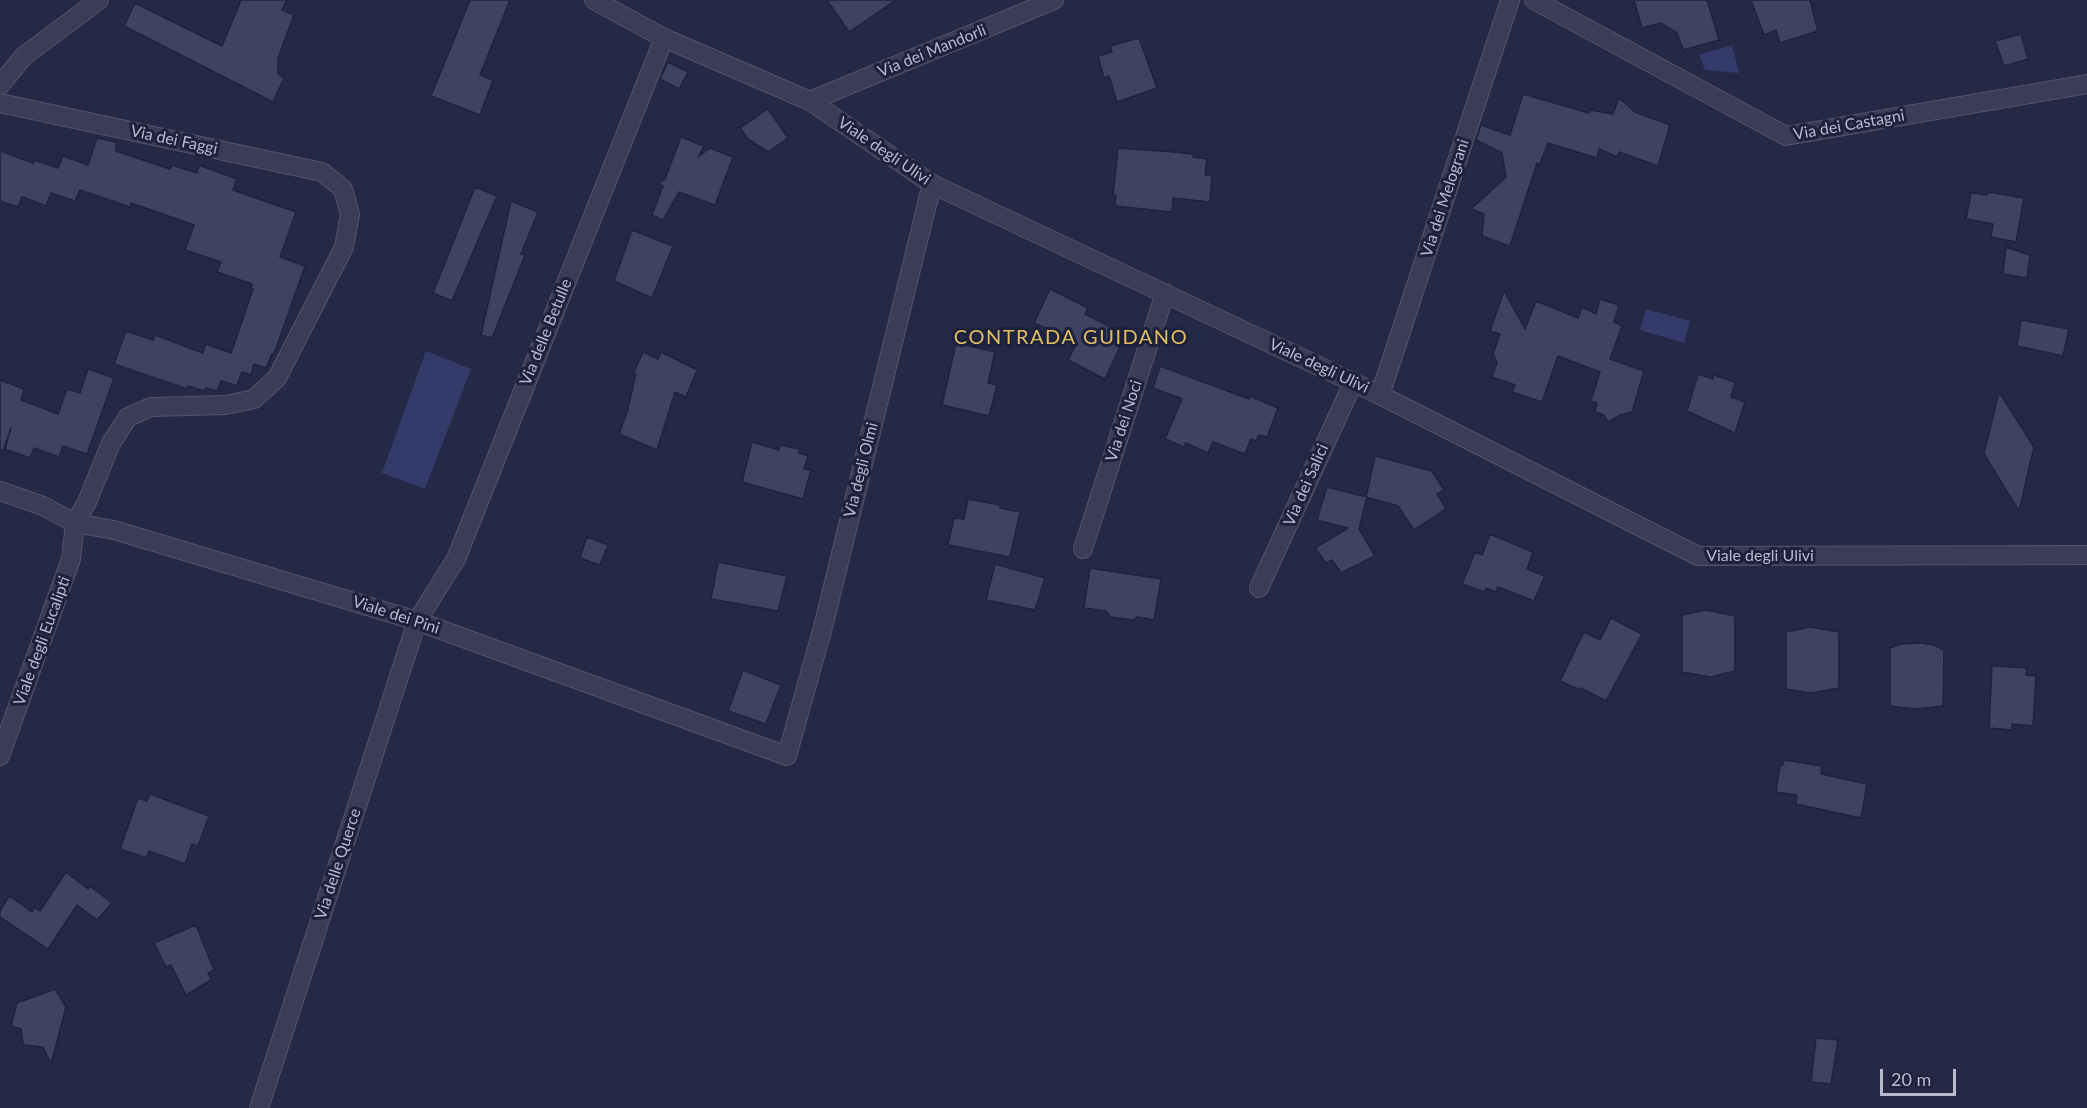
<!DOCTYPE html>
<style>
body{margin:0}
#map{position:relative;width:2087px;height:1108px;overflow:hidden;background:#252946;font-family:Lato,sans-serif}
canvas{display:block}
.scale{position:absolute;left:1880px;top:1069px;width:76px;height:27px;box-sizing:border-box;border:3px solid #b8bace;border-top:0;padding-left:8px;font-size:18px;line-height:21px;white-space:nowrap;color:#b8bace;-webkit-text-stroke:4px #1e213b;paint-order:stroke}
</style>
<div id="map">
<canvas width="2087" height="1108"></canvas>
<div class="scale">20 m</div>
</div>
<script>
const ctx = document.querySelector('canvas').getContext('2d');
ctx.lineJoin = 'round';
function fillPath(path, color) { ctx.fillStyle = color; ctx.fill(path, 'evenodd'); }
function stroke(path, color, width, dash) { ctx.strokeStyle = color; ctx.lineWidth = width; ctx.lineCap = dash ? 'butt' : 'round'; ctx.setLineDash(dash || []); ctx.stroke(path); }
function write(font, color, halo, rows, align = 'center') {
  ctx.font = font + ' Lato,sans-serif'; ctx.lineWidth = 6; ctx.setLineDash([]); ctx.textBaseline = 'middle'; ctx.strokeStyle = halo; ctx.fillStyle = color; for (const [text, x, y, turn = 0] of rows) {
    ctx.save(); ctx.translate(x, y); ctx.rotate((+turn || 0) * Math.PI / 180); ctx.textAlign = isNaN(turn) ? turn : align; if (halo) ctx.strokeText(text, 0, 0); ctx.fillText(text, 0, 0); ctx.restore();
  }
}
fillPath(new Path2D(`
 M 1732,45 L 1739,73 L 1705,70 L 1699,55 Z
 M 1646,309 L 1690,321 L 1684,343 L 1640,330 Z
 M 426,351 L 471,369 L 425,489 L 382,473 Z`), '#343a6a');
const building = new Path2D(`
 M 241,0 L 287,0 L 282,10 L 294,15 L 278,58 L 278,74 L 284,78 L 273,102 L 124,26 L 135,3 L 222,46 Z
 M 470,0 L 510,0 L 480,75 L 493,80 L 480,115 L 431,96 Z
 M 827,0 L 896,0 L 849,32 Z
 M 1634,0 L 1707,0 L 1719,40 L 1683,50 L 1677,33 L 1661,23 L 1642,28 Z
 M 1751,0 L 1810,0 L 1818,31 L 1780,43 L 1776,30 L 1764,35 Z
 M 2021,34 L 2028,59 L 2004,66 L 1995,41 Z
 M 1139,38 L 1157,88 L 1117,102 L 1109,76 L 1104,78 L 1098,56 L 1112,52 L 1110,46 Z
 M 668,62 L 688,72 L 679,89 L 660,79 Z
 M 1523,94 L 1589,113 L 1590,110 L 1613,114 L 1619,98 L 1635,112 L 1670,125 L 1658,166 L 1619,152 L 1617,157 L 1599,149 L 1597,158 L 1548,143 L 1540,164 L 1537,163 L 1510,246 L 1482,236 L 1484,214 L 1471,209 L 1506,177 L 1502,153 L 1476,140 L 1481,125 L 1510,135 Z
 M 768,109 L 788,138 L 768,152 L 748,139 L 740,128 Z
 M 681,137 L 704,146 L 698,157 L 710,148 L 733,157 L 715,205 L 679,192 L 663,220 L 652,215 L 663,186 L 658,184 L 665,179 Z
 M 97,138 L 116,142 L 116,151 L 170,169 L 172,165 L 197,173 L 199,165 L 237,179 L 233,190 L 296,212 L 280,257 L 305,266 L 274,354 L 272,354 L 266,368 L 254,364 L 251,375 L 242,372 L 237,386 L 221,381 L 217,391 L 206,388 L 204,391 L 188,386 L 187,389 L 114,364 L 126,331 L 153,340 L 155,335 L 203,353 L 206,344 L 231,353 L 253,289 L 251,289 L 252,284 L 217,272 L 221,262 L 185,250 L 194,225 L 131,203 L 130,207 L 80,190 L 75,201 L 51,193 L 46,206 L 22,197 L 18,207 L 0,201 L 0,151 L 33,163 L 34,160 L 58,168 L 63,156 L 88,165 Z
 M 1118,148 L 1174,152 L 1193,154 L 1193,157 L 1207,159 L 1205,175 L 1212,175 L 1210,202 L 1173,198 L 1172,212 L 1115,206 L 1116,195 L 1113,195 Z
 M 475,187 L 497,196 L 452,301 L 433,293 Z
 M 1988,192 L 2024,198 L 2016,242 L 1991,237 L 1993,224 L 1966,219 L 1971,193 L 1987,195 Z
 M 511,201 L 538,212 L 521,254 L 525,255 L 492,338 L 481,335 Z
 M 632,230 L 673,246 L 652,298 L 614,281 Z
 M 2006,247 L 2030,255 L 2027,278 L 2003,274 Z
 M 1050,289 L 1088,308 L 1085,314 L 1124,334 L 1119,344 L 1121,345 L 1105,379 L 1068,360 L 1077,343 L 1034,323 Z
 M 1504,291 L 1525,329 L 1536,301 L 1578,318 L 1582,307 L 1596,314 L 1600,299 L 1619,305 L 1614,322 L 1622,326 L 1610,359 L 1644,371 L 1632,412 L 1620,415 L 1608,422 L 1604,415 L 1595,412 L 1597,403 L 1591,401 L 1600,372 L 1558,356 L 1542,402 L 1512,392 L 1515,385 L 1492,377 L 1497,363 L 1493,354 L 1500,334 L 1490,331 Z
 M 2021,320 L 2069,329 L 2063,356 L 2017,346 Z
 M 956,343 L 995,352 L 988,383 L 997,385 L 989,416 L 942,405 Z
 M 643,352 L 658,359 L 661,352 L 697,370 L 686,397 L 675,392 L 657,450 L 619,434 L 627,412 L 636,374 L 633,374 Z
 M 1160,366 L 1249,399 L 1250,396 L 1278,408 L 1267,437 L 1259,435 L 1256,441 L 1251,439 L 1245,454 L 1213,442 L 1208,453 L 1186,443 L 1184,447 L 1165,439 L 1182,399 L 1153,388 Z
 M 88,369 L 114,378 L 87,454 L 63,446 L 59,457 L 34,448 L 30,458 L 5,449 L 11,428 L 3,451 L 0,450 L 0,380 L 24,389 L 21,400 L 58,414 L 67,389 L 80,393 Z
 M 1698,374 L 1713,379 L 1713,375 L 1735,382 L 1731,397 L 1745,402 L 1735,433 L 1687,411 Z
 M 1999,392 L 2034,447 L 2019,511 L 1984,454 Z
 M 752,442 L 779,450 L 780,445 L 800,449 L 799,453 L 808,456 L 804,469 L 811,470 L 803,499 L 742,482 Z
 M 1375,456 L 1432,471 L 1444,490 L 1437,494 L 1446,509 L 1414,530 L 1398,506 L 1366,497 Z
 M 1327,487 L 1367,497 L 1359,529 L 1375,556 L 1341,573 L 1332,560 L 1326,563 L 1315,548 L 1348,528 L 1317,520 Z
 M 968,499 L 1000,505 L 1000,508 L 1020,512 L 1010,557 L 948,545 L 954,518 L 964,519 Z
 M 1490,534 L 1533,552 L 1527,569 L 1545,576 L 1534,601 L 1498,587 L 1496,592 L 1486,588 L 1485,592 L 1462,584 L 1475,552 L 1482,555 Z
 M 587,537 L 608,545 L 600,565 L 580,558 Z
 M 718,562 L 787,576 L 778,611 L 711,599 Z
 M 995,564 L 1045,578 L 1035,610 L 986,600 Z
 M 1090,568 L 1161,579 L 1154,620 L 1138,617 L 1133,620 L 1111,617 L 1106,611 L 1084,608 Z
 M 1706,610 L 1735,616 L 1735,671 L 1711,677 L 1682,672 L 1682,615 Z
 M 1611,618 L 1642,634 L 1606,701 L 1581,688 L 1580,690 L 1560,681 L 1584,632 L 1600,640 Z
 M 1810,627 L 1839,632 L 1839,688 L 1811,693 L 1786,689 L 1786,632 Z
 M 1920,643 L 1934,645 L 1944,650 L 1943,706 L 1916,709 L 1890,706 L 1890,648 L 1901,644 Z
 M 1992,666 L 2027,668 L 2026,675 L 2036,676 L 2033,726 L 2012,724 L 2012,730 L 1989,728 Z
 M 743,670 L 781,685 L 766,724 L 728,711 Z
 M 1784,760 L 1822,766 L 1821,774 L 1867,784 L 1861,818 L 1796,804 L 1797,795 L 1776,792 L 1780,765 L 1783,765 Z
 M 150,794 L 209,816 L 198,846 L 192,844 L 185,864 L 149,851 L 147,858 L 120,849 L 138,798 L 147,801 Z
 M 66,872 L 88,889 L 90,886 L 112,903 L 97,920 L 77,905 L 48,949 L 0,917 L 0,911 L 9,896 L 32,912 L 34,907 L 40,911 Z
 M 196,925 L 214,970 L 208,973 L 211,980 L 186,995 L 171,965 L 166,967 L 154,943 Z
 M 55,989 L 66,1007 L 51,1064 L 43,1047 L 23,1045 L 21,1029 L 11,1026 L 17,1003 Z
 M 1816,1038 L 1838,1040 L 1831,1084 L 1811,1082 Z`);
fillPath(building, '#3f4363');
stroke(building, '#20233c', 1.5);
const street = new Path2D(`
 M 594,0 L 664,38 L 810,101 L 932,184 L 1380,395 L 1698,556 L 2087,555
 M 1534,0 L 1786,136 L 2087,84
 M 0,85 L 24,56 L 99,0
 M 810,101 L 1054,0
 M 0,103 L 322,172 L 343,189 L 350,214 L 344,247 L 277,378 L 254,399 L 226,405 L 151,407 L 128,417 L 111,443 L 87,502 L 75,523 L 71,559 L 0,756
 M 1380,395 L 1510,0
 M 0,491 L 43,506 L 75,523 L 114,530 L 417,621 L 787,756 L 823,627 L 932,184
 M 1083,549 L 1165,293
 M 1259,588 L 1353,383
 M 259,1108 L 417,621 L 456,559 L 664,38`);
stroke(street, '#52556c', 20);
stroke(street, '#3a3d55', 18);
write('16px', '#b8bace', '#1e213b', [
 ["Via dei Mandorli",932,51,-22],
 ["Via dei Castagni",1849,125,-10],
 ["Via dei Faggi",174,140,12],
 ["Viale degli Ulivi",884,151,34],
 ["Via dei Melograni",1445,198,-72],
 ["Via delle Betulle",546,332,-68],
 ["Viale degli Ulivi",1319,366,25],
 ["Via dei Noci",1124,421,-72],
 ["Via degli Olmi",861,470,-76],
 ["Via dei Salici",1306,485,-66],
 ["Viale degli Ulivi",1760,556],
 ["Viale dei Pini",396,615,18],
 ["Viale degli Eucalipti",42,641,-70],
 ["Via delle Querce",338,864,-72]
]);
ctx.letterSpacing = '1.5px';
write('20px', '#dfbe62', '#1e213b', [
 ["CONTRADA GUIDANO",1071,338]
]);
ctx.letterSpacing = '0px';
</script>
